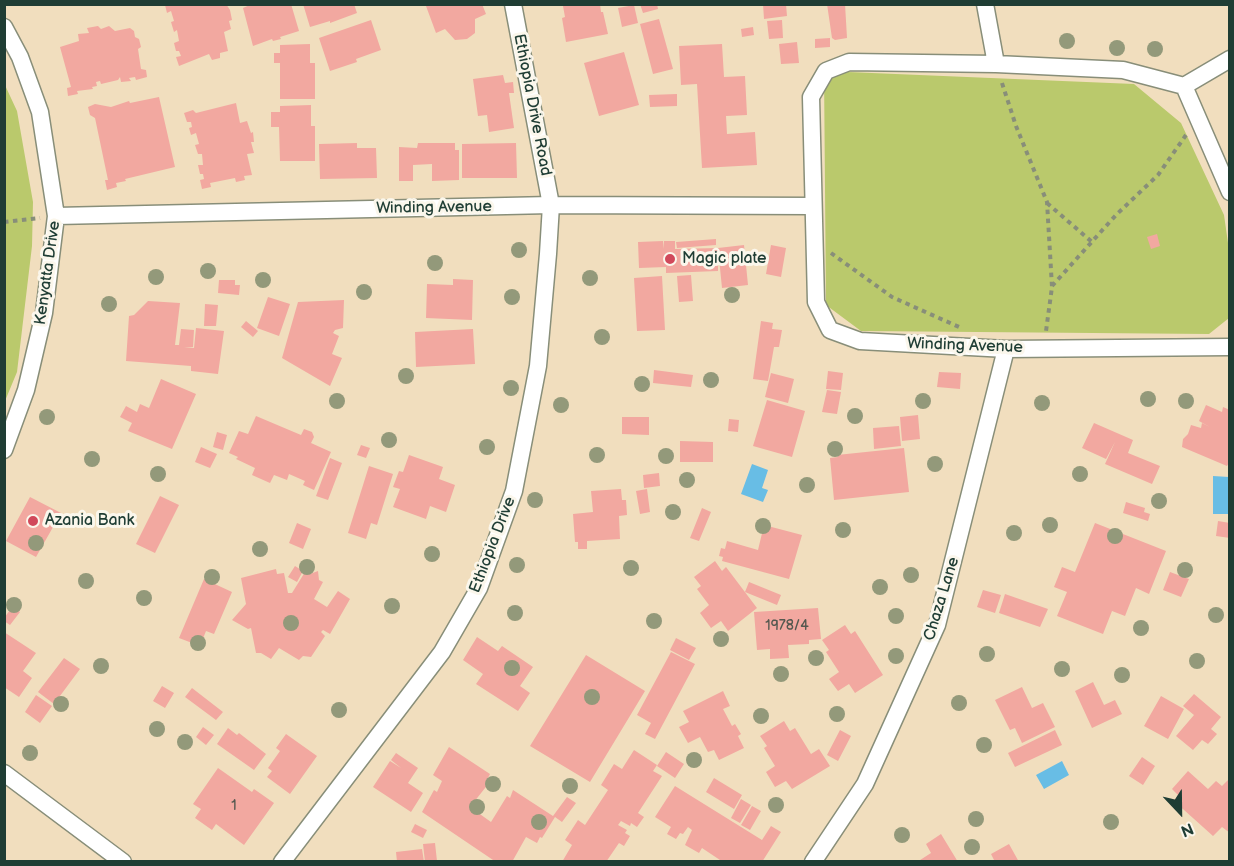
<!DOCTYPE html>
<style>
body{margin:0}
#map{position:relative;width:1234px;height:866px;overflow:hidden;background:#f1debe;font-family:"Balsamiq Sans",sans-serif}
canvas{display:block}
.frame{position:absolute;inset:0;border:6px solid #1f3d34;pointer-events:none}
.north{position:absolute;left:1150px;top:782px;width:60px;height:60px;-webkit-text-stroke:4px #fbf7ec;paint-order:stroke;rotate:158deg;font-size:16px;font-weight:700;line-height:24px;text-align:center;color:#1f3d34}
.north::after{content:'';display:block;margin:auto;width:21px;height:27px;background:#1f3d34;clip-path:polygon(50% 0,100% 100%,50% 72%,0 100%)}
</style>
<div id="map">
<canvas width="1234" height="866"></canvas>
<div class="frame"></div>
<div class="north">N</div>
</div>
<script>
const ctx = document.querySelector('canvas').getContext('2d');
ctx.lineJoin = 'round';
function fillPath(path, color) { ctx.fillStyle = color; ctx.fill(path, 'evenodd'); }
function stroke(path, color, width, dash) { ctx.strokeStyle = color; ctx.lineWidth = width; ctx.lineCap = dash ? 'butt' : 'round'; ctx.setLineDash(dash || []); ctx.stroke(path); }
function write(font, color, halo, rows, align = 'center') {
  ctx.font = font + ' "Balsamiq Sans",sans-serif'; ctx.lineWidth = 6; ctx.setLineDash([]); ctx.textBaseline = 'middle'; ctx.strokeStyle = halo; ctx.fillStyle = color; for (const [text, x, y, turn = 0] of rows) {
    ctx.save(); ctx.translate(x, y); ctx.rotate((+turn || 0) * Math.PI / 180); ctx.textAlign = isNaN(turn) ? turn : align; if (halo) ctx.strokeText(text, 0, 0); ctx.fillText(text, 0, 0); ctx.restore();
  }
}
fillPath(new Path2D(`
 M 824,71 L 1134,84 L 1181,123 L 1224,215 L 1230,257 L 1229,318 L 1209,334 L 861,331 L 826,305 Z
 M 4,83 L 17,111 L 33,202 L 32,246 L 17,372 L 5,401 Z`), '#bac96c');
fillPath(new Path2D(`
 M 752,464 L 768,470 L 762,488 L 768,490 L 763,502 L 741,494 Z
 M 1213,476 L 1229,477 L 1229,514 L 1213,514 Z
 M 1062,761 L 1069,775 L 1044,789 L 1036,775 Z`), '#68bde5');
fillPath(new Path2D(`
 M 226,4 L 230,10 L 232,20 L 229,21 L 231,29 L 224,32 L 228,51 L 220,53 L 220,58 L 212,60 L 209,54 L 179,66 L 176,57 L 181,56 L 179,51 L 176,51 L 174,43 L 179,41 L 177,30 L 174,32 L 171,22 L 174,21 L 171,11 L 167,13 L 165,5 Z
 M 252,4 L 291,4 L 299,31 L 280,37 L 281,39 L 273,41 L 272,39 L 253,46 L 243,8 Z
 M 303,4 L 354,4 L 357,13 L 330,23 L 330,21 L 310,27 Z
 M 432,4 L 482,4 L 486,14 L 475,19 L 475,33 L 467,39 L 455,40 L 445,29 L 436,33 L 426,6 Z
 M 568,4 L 600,4 L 601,12 L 603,12 L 608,34 L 566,42 L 562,18 L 565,17 L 563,6 Z
 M 640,4 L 657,4 L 658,9 L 643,13 Z
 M 763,4 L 786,4 L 787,16 L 764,19 Z
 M 827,4 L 845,4 L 847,38 L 835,40 L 832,38 Z
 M 634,5 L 638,23 L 622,27 L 618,8 Z
 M 659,19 L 673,69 L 653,74 L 640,24 Z
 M 371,20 L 381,50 L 356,59 L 357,62 L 330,71 L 319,38 Z
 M 782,20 L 783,38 L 769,39 L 767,21 Z
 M 98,26 L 101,29 L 109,26 L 115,31 L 130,28 L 134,31 L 135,37 L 139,39 L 141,47 L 138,49 L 141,69 L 146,70 L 147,77 L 136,80 L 135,77 L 129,78 L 131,81 L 121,82 L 120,77 L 118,80 L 101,84 L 100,81 L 96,82 L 97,86 L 92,87 L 93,89 L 77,91 L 78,94 L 68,96 L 67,88 L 71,87 L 60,47 L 79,41 L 78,34 L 89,33 L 87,28 Z
 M 753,27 L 754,35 L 742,37 L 741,29 Z
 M 830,38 L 830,47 L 815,48 L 815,39 Z
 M 797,42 L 799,63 L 781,64 L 779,44 Z
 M 310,44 L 310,63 L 315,63 L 315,99 L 280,99 L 280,63 L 274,63 L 274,53 L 280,53 L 280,45 Z
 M 722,44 L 724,77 L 745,76 L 747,115 L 726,116 L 727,134 L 755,132 L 757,165 L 702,168 L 697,84 L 681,85 L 679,46 Z
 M 624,52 L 639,105 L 599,116 L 584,63 Z
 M 503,75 L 505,83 L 513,82 L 514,93 L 509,93 L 514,128 L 489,132 L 487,115 L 478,116 L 473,79 Z
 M 677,94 L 677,106 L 650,107 L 649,95 Z
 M 159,97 L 175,167 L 125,179 L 126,181 L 116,183 L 117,187 L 107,190 L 105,180 L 108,180 L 95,118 L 90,115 L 88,107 L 95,104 L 111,107 L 129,101 L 130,103 Z
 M 236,103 L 240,123 L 247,121 L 251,133 L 253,132 L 254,142 L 251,142 L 254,153 L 247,154 L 252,175 L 244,176 L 245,180 L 236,182 L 235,178 L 210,183 L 211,187 L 202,189 L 200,180 L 204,179 L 203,174 L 200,174 L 198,165 L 203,165 L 202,154 L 198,154 L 195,145 L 199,144 L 196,133 L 191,135 L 189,128 L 192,127 L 191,122 L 187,122 L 184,113 L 193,110 L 196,113 Z
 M 311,105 L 311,126 L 315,126 L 315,161 L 280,161 L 279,127 L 271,127 L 271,112 L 280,112 L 280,106 Z
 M 357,143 L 357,148 L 376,148 L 377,178 L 320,179 L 319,144 Z
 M 418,143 L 455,143 L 455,150 L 459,150 L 459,180 L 432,181 L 432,164 L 413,165 L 413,181 L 399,181 L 399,147 L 417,148 Z
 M 516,143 L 517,178 L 462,178 L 462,144 Z
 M 1157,234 L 1160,246 L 1151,249 L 1147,237 Z
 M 716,239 L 716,245 L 677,248 L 676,242 Z
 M 663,241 L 663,249 L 664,241 L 675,241 L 675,249 L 718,248 L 718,271 L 666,273 L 666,267 L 639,268 L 638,242 Z
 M 744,245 L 748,285 L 722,288 L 718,248 Z
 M 771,245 L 786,248 L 781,277 L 766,274 Z
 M 691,275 L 693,301 L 679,302 L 677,276 Z
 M 662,276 L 665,330 L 637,331 L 634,278 Z
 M 453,279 L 473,280 L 472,320 L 426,318 L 427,284 L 453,285 Z
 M 219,280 L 235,280 L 235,285 L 240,285 L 239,295 L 218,293 Z
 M 268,297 L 290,304 L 279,336 L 257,328 Z
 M 344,300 L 343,328 L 335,330 L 333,333 L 339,336 L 332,354 L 342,358 L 330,386 L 282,358 L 298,302 Z
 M 148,301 L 180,303 L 175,345 L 179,345 L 181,329 L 194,330 L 193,347 L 184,347 L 194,348 L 196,328 L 224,331 L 218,374 L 191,371 L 191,366 L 126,361 L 129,316 L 134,315 Z
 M 205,304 L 218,305 L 216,326 L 204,326 Z
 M 246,321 L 258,331 L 253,337 L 241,327 Z
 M 761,321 L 773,323 L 772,329 L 782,330 L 779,347 L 774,347 L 768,381 L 753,379 Z
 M 473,329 L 475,364 L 416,367 L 415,332 Z
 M 654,370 L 693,375 L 691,387 L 653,383 Z
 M 828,371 L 843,373 L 841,390 L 826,389 Z
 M 939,372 L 961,373 L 960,389 L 937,387 Z
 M 771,373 L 794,379 L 788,403 L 765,397 Z
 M 161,379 L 196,394 L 172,449 L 128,431 L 132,423 L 120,417 L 126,406 L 137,412 L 140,404 L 149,408 Z
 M 827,390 L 841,392 L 837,414 L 822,412 Z
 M 767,400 L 805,411 L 792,457 L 753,446 Z
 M 1206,405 L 1222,412 L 1223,407 L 1230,410 L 1230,461 L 1227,466 L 1182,447 L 1183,439 L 1188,434 L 1191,425 L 1201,428 L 1202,423 L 1210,427 L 1199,421 Z
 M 918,415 L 920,439 L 902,441 L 900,417 Z
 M 256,416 L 301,435 L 304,429 L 312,432 L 314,437 L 311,443 L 331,452 L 314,490 L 303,485 L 305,481 L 289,474 L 287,480 L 274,475 L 270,483 L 252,475 L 255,468 L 236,459 L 238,457 L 229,453 L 239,431 L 248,434 Z
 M 622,417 L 649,417 L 649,435 L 622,434 Z
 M 729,419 L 739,420 L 738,432 L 728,431 Z
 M 1094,423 L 1133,440 L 1128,453 L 1160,466 L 1152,484 L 1105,464 L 1115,442 L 1106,459 L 1082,448 Z
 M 899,426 L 901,446 L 874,449 L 873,428 Z
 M 217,432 L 227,435 L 223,450 L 213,447 Z
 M 680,441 L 713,442 L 713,462 L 680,462 Z
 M 361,445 L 370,448 L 366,458 L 357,455 Z
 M 201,447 L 217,454 L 210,468 L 195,462 Z
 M 904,448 L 909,492 L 834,500 L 830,458 L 838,457 L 837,455 Z
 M 409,455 L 443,467 L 439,479 L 455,485 L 446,512 L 430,506 L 426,519 L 393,507 L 400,489 L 393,487 L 399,471 L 403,472 Z
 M 330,458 L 342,463 L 328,500 L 316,496 Z
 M 369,466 L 393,474 L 377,525 L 371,523 L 366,539 L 348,533 Z
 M 659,473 L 660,486 L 644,488 L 643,475 Z
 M 621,489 L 622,500 L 626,500 L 627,515 L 619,516 L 620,539 L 587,541 L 587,549 L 578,549 L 578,542 L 575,542 L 573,514 L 593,512 L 591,491 Z
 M 647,489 L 650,512 L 640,514 L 636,491 Z
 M 160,496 L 179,505 L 155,553 L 136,544 Z
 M 30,497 L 61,513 L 36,557 L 6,541 Z
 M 1126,502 L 1145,508 L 1144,512 L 1150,514 L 1148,521 L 1123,513 Z
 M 702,508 L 711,512 L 699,541 L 690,538 Z
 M 1218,521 L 1230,523 L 1230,538 L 1216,536 Z
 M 297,523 L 311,529 L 303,549 L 289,543 Z
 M 1095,523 L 1166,551 L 1149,594 L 1136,588 L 1125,616 L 1112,611 L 1103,634 L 1057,616 L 1067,592 L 1054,587 L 1062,567 L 1075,572 Z
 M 764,525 L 802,535 L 789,579 L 722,561 L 723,557 L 719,556 L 721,548 L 725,549 L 727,541 L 758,550 Z
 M 715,561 L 722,571 L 726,567 L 757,608 L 728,631 L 721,621 L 711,628 L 700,613 L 709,605 L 697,589 L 701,586 L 694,577 Z
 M 295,566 L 303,571 L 297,582 L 288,577 Z
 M 276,569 L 277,574 L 284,573 L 288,593 L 292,593 L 305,572 L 310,574 L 318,571 L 319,580 L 323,582 L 314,599 L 327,607 L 338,591 L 350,599 L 330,634 L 323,630 L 321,632 L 325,636 L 311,657 L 303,656 L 299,660 L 279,648 L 271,659 L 261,653 L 256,653 L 251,628 L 248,629 L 232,620 L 246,604 L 241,578 Z
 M 1170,572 L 1189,579 L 1181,597 L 1163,590 Z
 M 204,579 L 232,592 L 214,634 L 206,631 L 200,646 L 179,638 Z
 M 749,582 L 781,595 L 777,605 L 745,592 Z
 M 983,590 L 1001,595 L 995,613 L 977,607 Z
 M 1005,594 L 1048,609 L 1040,627 L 999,613 Z
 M 13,606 L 20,612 L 10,625 L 4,621 L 4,618 Z
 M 818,608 L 821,639 L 809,640 L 809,644 L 788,645 L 789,658 L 770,659 L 770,649 L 757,650 L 754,612 Z
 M 845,625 L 851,634 L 855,631 L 883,675 L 855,693 L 849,684 L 838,691 L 829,679 L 839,672 L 826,652 L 829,650 L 822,640 Z
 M 4,632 L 36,653 L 23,671 L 32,678 L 19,697 L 4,687 Z
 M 477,637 L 498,651 L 502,646 L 533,667 L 520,686 L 530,693 L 518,711 L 476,684 L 483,674 L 463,660 Z
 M 676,638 L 696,648 L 689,660 L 670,650 Z
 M 671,652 L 695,664 L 655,739 L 645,734 L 651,723 L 637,715 Z
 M 586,655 L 645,691 L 590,782 L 530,746 Z
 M 64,658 L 80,669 L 54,704 L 38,692 Z
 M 1093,682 L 1104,705 L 1115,700 L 1122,714 L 1092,728 L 1075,691 Z
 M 162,686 L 174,693 L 165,708 L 153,701 Z
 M 1022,687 L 1032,708 L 1043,703 L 1055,727 L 1022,743 L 1015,728 L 1010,730 L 995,700 Z
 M 192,688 L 223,712 L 216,720 L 185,697 Z
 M 723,691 L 730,706 L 723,709 L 732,726 L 735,724 L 741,734 L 738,736 L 744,748 L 719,760 L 714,750 L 708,752 L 700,737 L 688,743 L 679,727 L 689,722 L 683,711 Z
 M 1194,694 L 1221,717 L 1211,729 L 1217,734 L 1208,744 L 1202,740 L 1193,750 L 1176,736 L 1194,715 L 1183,706 Z
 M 36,695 L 52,706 L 40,723 L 25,712 Z
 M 1161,696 L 1184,709 L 1168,739 L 1144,726 Z
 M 784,721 L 790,731 L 795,728 L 811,754 L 819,749 L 830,766 L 792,789 L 786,781 L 775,787 L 766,772 L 775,766 L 764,748 L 767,746 L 760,736 Z
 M 203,727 L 214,735 L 206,745 L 196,737 Z
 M 228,728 L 237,735 L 239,733 L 266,754 L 254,770 L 217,744 Z
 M 840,730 L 851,736 L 838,761 L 827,755 Z
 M 1055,730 L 1062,745 L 1015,767 L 1008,753 Z
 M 286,734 L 317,756 L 290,794 L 267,777 L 272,771 L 268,768 L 280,751 L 276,748 Z
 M 449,747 L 490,774 L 486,782 L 489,783 L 470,807 L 491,822 L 507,796 L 510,798 L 513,790 L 553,816 L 567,797 L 576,803 L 562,822 L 555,817 L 542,838 L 540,837 L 537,843 L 526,837 L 512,862 L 496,862 L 422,812 L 434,790 L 437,792 L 442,781 L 433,775 Z
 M 634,750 L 657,765 L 653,771 L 662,776 L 638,813 L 644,817 L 637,827 L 631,823 L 630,826 L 621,821 L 618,825 L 627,830 L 625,833 L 630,836 L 624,846 L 619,843 L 606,862 L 562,862 L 572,845 L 565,840 L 578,820 L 585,825 L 608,790 L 601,785 L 614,764 L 622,769 Z
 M 666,752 L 684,764 L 675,778 L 657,766 Z
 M 396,753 L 418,768 L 408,783 L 423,793 L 411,812 L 373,787 L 390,761 L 401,768 L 391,760 Z
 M 1142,757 L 1155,766 L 1143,785 L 1129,776 Z
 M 218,768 L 252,792 L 254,789 L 274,803 L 244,845 L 216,824 L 212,830 L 195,818 L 201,809 L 193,804 Z
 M 1188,771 L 1208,789 L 1216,781 L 1222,786 L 1230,778 L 1230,833 L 1222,827 L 1213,836 L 1174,801 L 1178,795 L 1172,789 Z
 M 714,778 L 742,795 L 734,809 L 706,792 Z
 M 675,786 L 762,840 L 771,826 L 781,832 L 762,862 L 723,862 L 702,848 L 699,853 L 685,845 L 692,830 L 688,827 L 683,834 L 680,833 L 676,839 L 667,834 L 671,827 L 655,817 Z
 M 741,799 L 751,805 L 740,823 L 731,818 Z
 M 752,806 L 761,811 L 750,830 L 741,825 Z
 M 415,824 L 427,830 L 423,838 L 411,832 Z
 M 941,834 L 958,862 L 917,862 L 931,853 L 926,844 Z
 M 435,843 L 437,861 L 425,862 L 423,844 Z
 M 1009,844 L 1019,862 L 995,862 L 991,854 Z
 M 422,849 L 424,862 L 397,862 L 396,852 Z`), '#f2a8a0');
const street = new Path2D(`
 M 985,4 L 996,64
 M 4,27 L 20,57 L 40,112 L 56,216 L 44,313 L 26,390 L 4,450
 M 1184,86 L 1230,59
 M 1230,192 L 1184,86 L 1123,70 L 996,64 L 849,62 L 826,71 L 811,97 L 816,302 L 830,330 L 860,341 L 1006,349 L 1230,347
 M 56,216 L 551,205 L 812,206
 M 4,773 L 123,862
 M 282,862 L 442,652 L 479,588 L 514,491 L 538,366 L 548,254 L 551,205 L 513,4
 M 813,862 L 865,784 L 937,625 L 1006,349`);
stroke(street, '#888e79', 19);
stroke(new Path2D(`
 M 1002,83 L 1016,126 L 1047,202 L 1052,287 L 1046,331
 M 1047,203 L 1092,242
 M 4,222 L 40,218
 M 831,253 L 892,297 L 959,327
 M 1052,286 L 1116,215 L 1158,175 L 1186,135`), '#888e79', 4, [4.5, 4.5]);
stroke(street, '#fff', 16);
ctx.fillStyle = '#93997a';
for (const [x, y] of [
 [1067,41],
 [1117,48],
 [1155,49],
 [519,250],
 [435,263],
 [208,271],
 [156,277],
 [590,278],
 [263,280],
 [364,292],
 [732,295],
 [512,297],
 [109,304],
 [602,337],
 [406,376],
 [711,380],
 [642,384],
 [511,388],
 [1148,399],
 [337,401],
 [923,401],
 [1186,401],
 [1042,403],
 [561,405],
 [855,416],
 [47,417],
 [389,440],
 [487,447],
 [835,449],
 [597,455],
 [666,456],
 [92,459],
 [935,464],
 [158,474],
 [1080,474],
 [687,480],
 [807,485],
 [535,500],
 [1159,501],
 [673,512],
 [1050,525],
 [763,526],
 [843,530],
 [1014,533],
 [1115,536],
 [36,543],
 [260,549],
 [432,554],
 [517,565],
 [307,567],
 [631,568],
 [1185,570],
 [911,575],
 [212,577],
 [86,581],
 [880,587],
 [144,598],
 [14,605],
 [392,606],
 [515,613],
 [1216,615],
 [896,616],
 [654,621],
 [291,623],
 [1141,628],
 [721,639],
 [198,643],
 [987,654],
 [896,656],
 [816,658],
 [1197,661],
 [101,666],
 [512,668],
 [1062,669],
 [781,674],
 [1122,675],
 [592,697],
 [959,703],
 [61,704],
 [339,710],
 [837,714],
 [761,716],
 [157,729],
 [185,742],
 [984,745],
 [30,753],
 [694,760],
 [493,784],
 [570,786],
 [776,805],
 [477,807],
 [976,819],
 [539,822],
 [1111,822],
 [902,835],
 [972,847]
]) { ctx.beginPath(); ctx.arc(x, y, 8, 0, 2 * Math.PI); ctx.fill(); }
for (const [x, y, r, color] of [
 [670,259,6,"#d1495b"],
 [33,521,6,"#d1495b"]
]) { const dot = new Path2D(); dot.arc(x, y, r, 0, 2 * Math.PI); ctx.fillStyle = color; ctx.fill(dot); stroke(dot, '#fbf7ec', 2); }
write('14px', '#54584f', null, [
 ["1978/4",787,626],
 ["1",234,806]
]);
write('16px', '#1f3d34', '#fbf7ec', [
 ["Ethiopia Drive Road",532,105,79],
 ["Winding Avenue",434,208,-1],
 ["Kenyatta Drive",48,273,-82],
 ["Winding Avenue",965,346,2],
 ["Ethiopia Drive",493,545,-69],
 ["Chaza Lane",942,599,-73]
]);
write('16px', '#1f3d34', '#fbf7ec', [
 ["Magic plate",682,259],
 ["Azania Bank",45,521]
], 'left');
</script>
